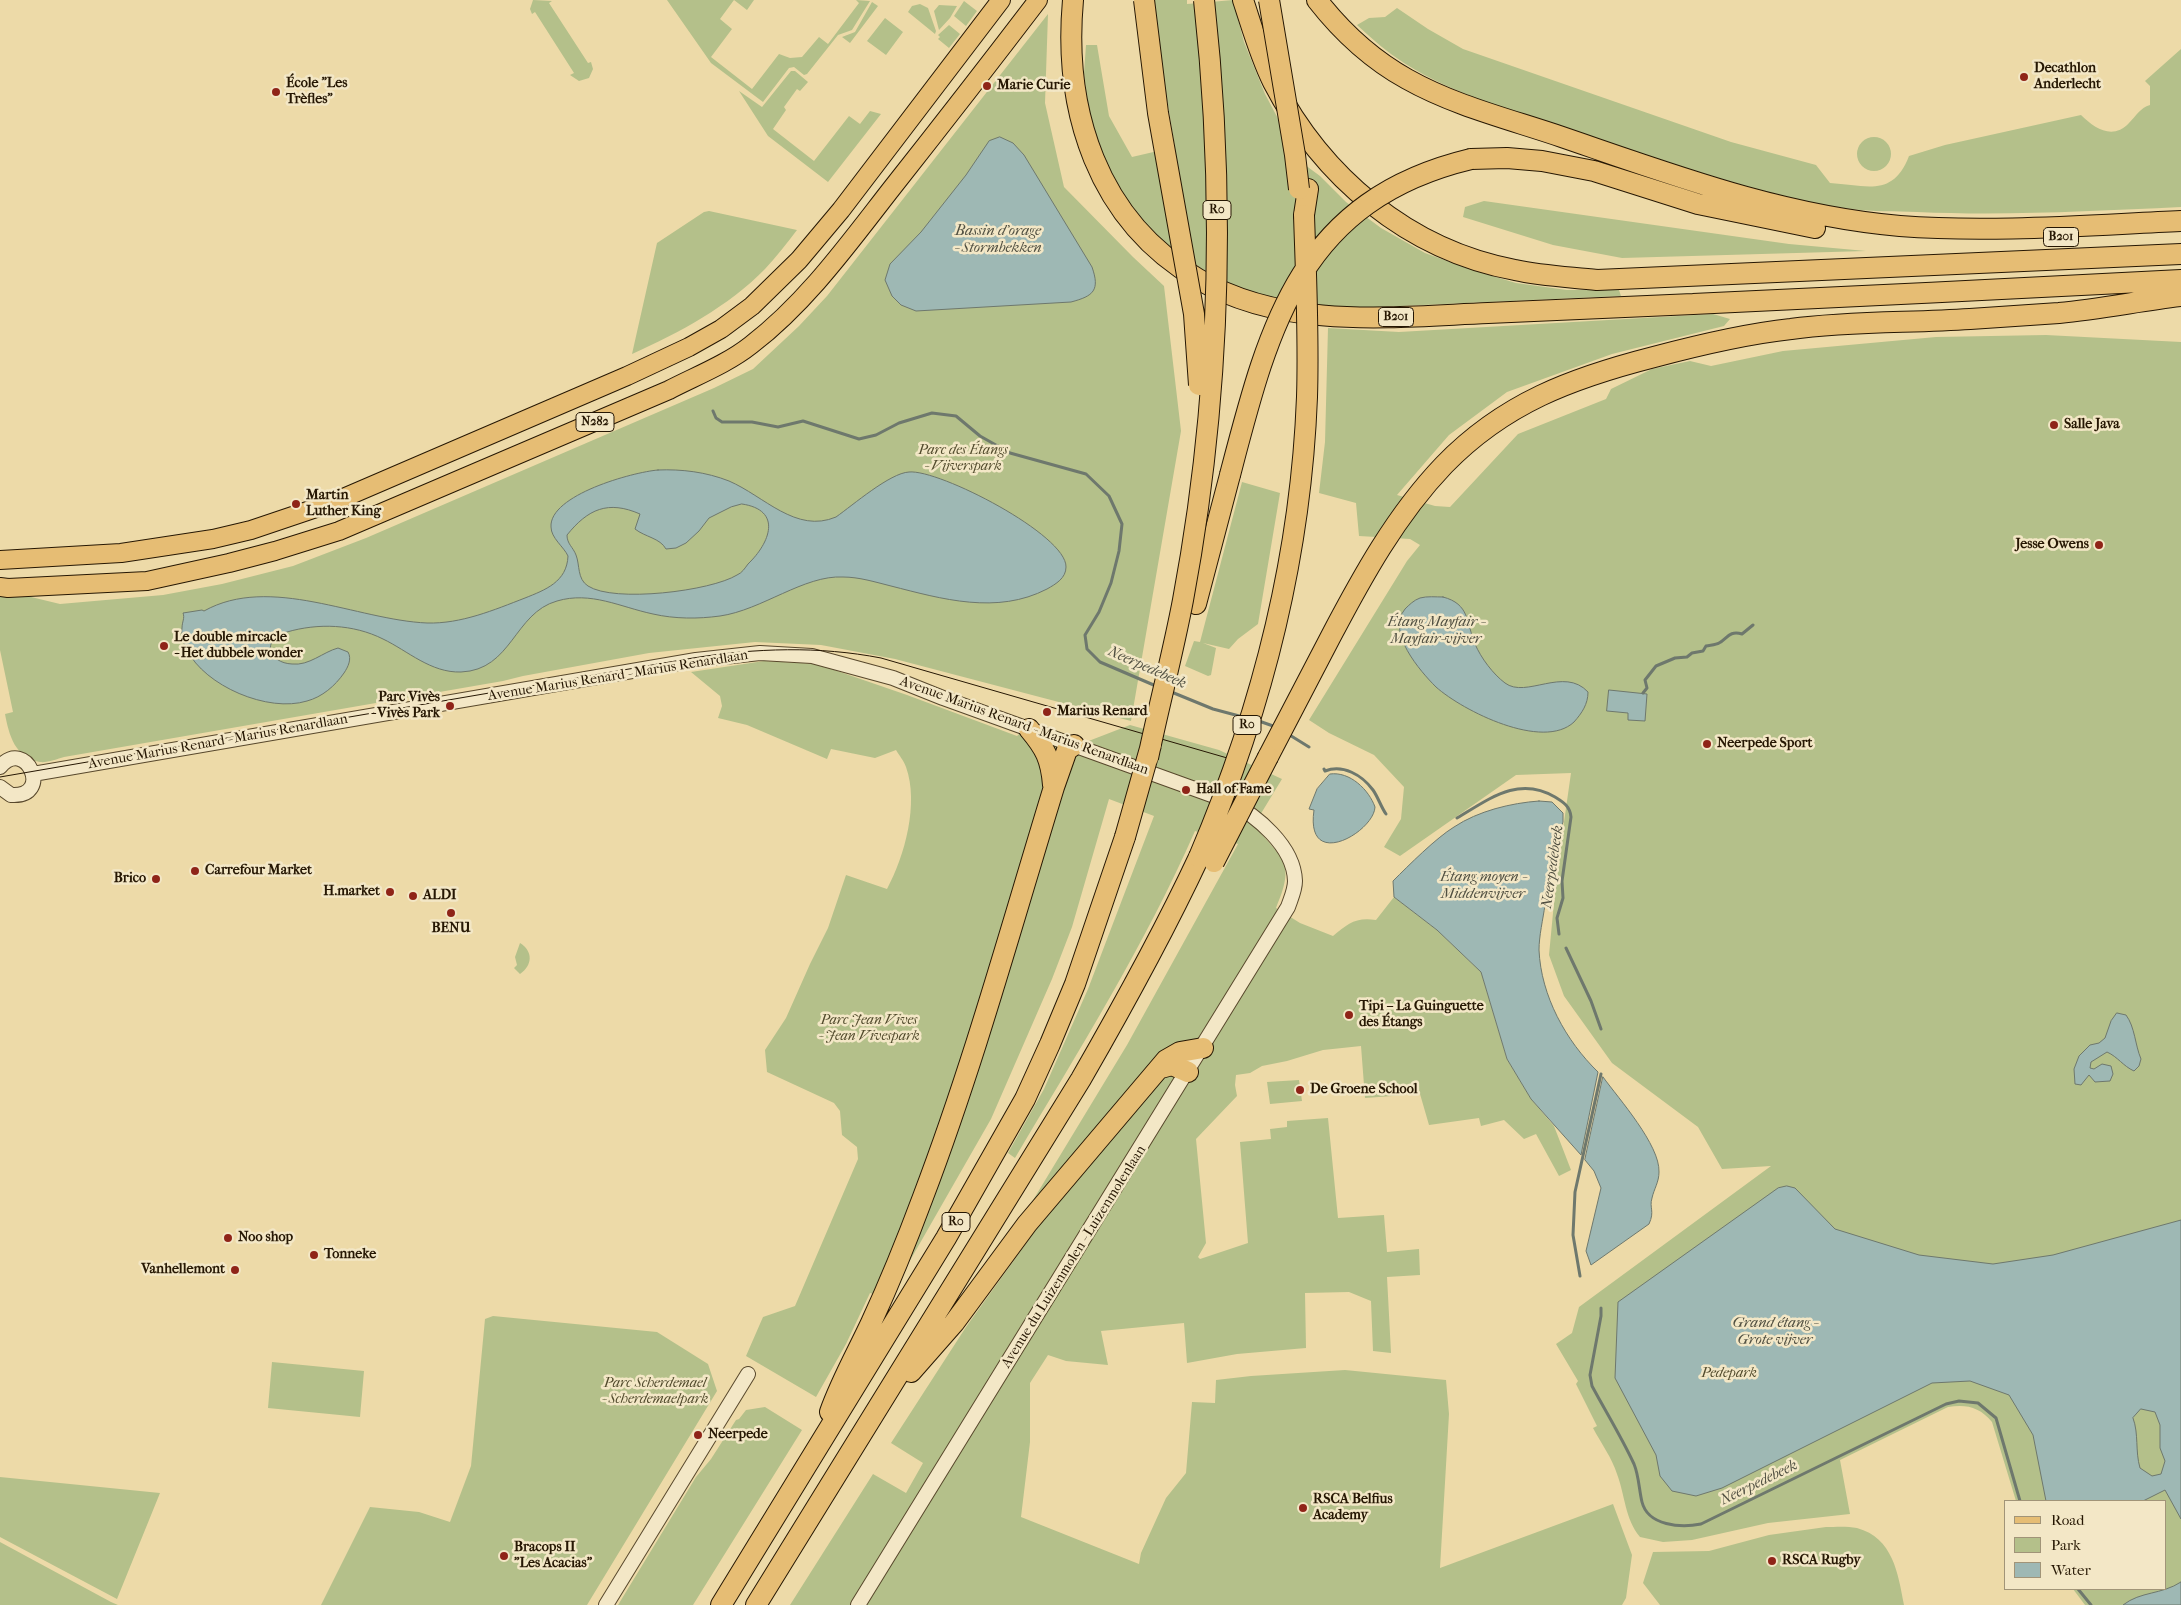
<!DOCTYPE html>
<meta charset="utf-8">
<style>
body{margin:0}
#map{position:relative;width:2181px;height:1605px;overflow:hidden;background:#eddaa8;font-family:"IM FELL French Canon",serif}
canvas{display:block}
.legend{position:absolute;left:2004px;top:1500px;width:162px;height:90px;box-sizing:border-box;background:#f3e7c6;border:1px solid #a19478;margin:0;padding:6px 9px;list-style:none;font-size:15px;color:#261703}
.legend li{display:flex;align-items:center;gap:10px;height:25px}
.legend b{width:25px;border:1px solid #a19478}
</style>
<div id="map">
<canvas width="2181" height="1605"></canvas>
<ul class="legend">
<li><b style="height:6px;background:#e6bd74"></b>Road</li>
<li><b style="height:14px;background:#b4c08a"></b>Park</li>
<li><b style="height:14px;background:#9eb8b4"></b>Water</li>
</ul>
</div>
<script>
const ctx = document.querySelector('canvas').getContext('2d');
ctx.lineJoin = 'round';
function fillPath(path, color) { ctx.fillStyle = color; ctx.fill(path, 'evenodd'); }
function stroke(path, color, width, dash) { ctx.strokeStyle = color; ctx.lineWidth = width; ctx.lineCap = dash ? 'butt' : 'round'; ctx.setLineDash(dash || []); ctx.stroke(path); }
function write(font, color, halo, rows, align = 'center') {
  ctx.font = font + ' "IM FELL French Canon",serif'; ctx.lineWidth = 5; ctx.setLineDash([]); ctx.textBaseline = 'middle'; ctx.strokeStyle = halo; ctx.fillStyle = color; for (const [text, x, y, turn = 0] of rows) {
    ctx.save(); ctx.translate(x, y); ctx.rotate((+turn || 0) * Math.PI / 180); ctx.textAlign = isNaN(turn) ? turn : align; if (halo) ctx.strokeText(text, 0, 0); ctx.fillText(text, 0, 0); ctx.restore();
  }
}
fillPath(new Path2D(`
 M 533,0 L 552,1 L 549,3 L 588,63 L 591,62 L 593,69 L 589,78 L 579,81 L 570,75 L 574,73 L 535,12 L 532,14 L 530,9 Z
 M 667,0 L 754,0 L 747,10 L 734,0 L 720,19 L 732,29 L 711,57 L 752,89 L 779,54 L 790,58 L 802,57 L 819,37 L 828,44 L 859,3 L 856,0 L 870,1 L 852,30 L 838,35 L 807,74 L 804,75 L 794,67 L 789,68 L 763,102 L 711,63 Z
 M 1154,0 L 1187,0 L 1187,4 L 1233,0 L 1244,42 L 1265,94 L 1301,162 L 1320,176 L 1346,202 L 1381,228 L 1425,253 L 1472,270 L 1516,283 L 1567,290 L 1619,290 L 1621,296 L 1334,309 L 1261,295 L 1225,282 L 1199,267 L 1166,244 L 1142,220 L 1116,184 L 1099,153 L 1088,113 L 1084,73 L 1086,45 L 1097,45 L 1109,116 L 1132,157 L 1175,147 L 1163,76 Z
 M 964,1 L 977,11 L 966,26 L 954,16 Z
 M 872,2 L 878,6 L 850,43 L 842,37 L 855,32 Z
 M 920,4 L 928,8 L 936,31 L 935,34 L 908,12 L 912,6 Z
 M 939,5 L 957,6 L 950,18 L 939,30 L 934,11 Z
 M 1397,8 L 1428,29 L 1463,49 L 1731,142 L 1816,165 L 1830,183 C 1866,185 1893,198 1909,156 L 1945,145 L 2081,115 C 2095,129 2113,140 2129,123 C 2136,116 2140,108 2150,105 L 2150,86 L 2145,81 L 2181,49 L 2181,207 C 2093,211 2005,216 1917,212 C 1895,211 1873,212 1852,209 C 1757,198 1667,162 1577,132 C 1519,113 1456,96 1404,63 C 1387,52 1372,39 1357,25 L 1369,18 L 1385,17 Z
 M 1048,14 L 1045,103 L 1064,187 L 1133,257 L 1164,286 L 1181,431 L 1131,721 L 895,659 L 821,645 L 755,642 L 649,653 L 523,676 L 503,681 L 64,757 C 57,759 47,763 40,762 C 15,758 9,735 5,714 L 13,712 L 0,650 L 0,597 L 27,596 L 60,604 L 163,595 L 222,584 L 293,566 L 366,538 L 714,388 L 753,369 L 799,326 L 827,296 Z
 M 885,18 L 903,32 L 886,55 L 867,41 Z
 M 949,25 L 960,34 L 949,48 L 938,39 L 940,37 L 938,35 Z
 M 791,71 L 795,71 L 808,82 L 800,91 L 797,89 L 784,107 L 786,110 L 773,129 L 814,161 L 849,116 L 860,124 L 870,111 L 881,114 L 828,182 L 768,136 L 739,91 L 762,107 Z
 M1857 154a17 17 0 1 1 34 0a17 17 0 1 1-34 0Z
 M 1484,201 L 1789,244 L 1866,251 L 1622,258 L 1553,245 L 1463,217 L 1465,207 Z
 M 709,211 L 797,230 C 787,243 776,257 765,269 C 729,306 679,333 632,354 L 657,243 L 704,212 Z
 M 1713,314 L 1730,319 L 1724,326 L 1612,354 L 1507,392 L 1449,435 L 1397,495 L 1435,506 L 1450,507 L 1518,434 L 1606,399 L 1611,389 L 1652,369 L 1690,361 L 1711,366 L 1783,351 L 1936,337 L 2046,335 L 2181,342 L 2181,1605 L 2085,1605 L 2073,1589 L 2165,1589 L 2165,1501 L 2016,1501 L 1992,1422 C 1980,1407 1966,1404 1948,1407 L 1840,1460 L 1850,1514 L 1768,1523 L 1692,1540 L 1663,1542 L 1640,1537 C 1625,1519 1625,1495 1617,1474 C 1612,1458 1601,1443 1593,1428 L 1597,1426 L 1576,1384 L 1578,1381 L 1556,1344 L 1572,1333 L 1579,1307 L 1771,1166 L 1722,1169 L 1698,1127 L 1612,1063 L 1564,996 L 1549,955 L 1557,871 L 1571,773 L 1516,775 L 1400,856 L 1384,847 L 1401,819 L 1404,787 L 1374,755 L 1329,733 L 1309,720 L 1407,561 L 1420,545 L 1410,539 L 1359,536 L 1356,503 L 1319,493 L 1325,442 L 1328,328 L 1399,332 Z
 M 1242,482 L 1280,493 L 1258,624 L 1238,639 L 1229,649 L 1203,643 L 1216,648 L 1211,675 L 1208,676 L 1185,666 L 1194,641 L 1200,642 Z
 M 764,661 L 817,664 L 907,695 L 1017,736 L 1032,722 L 1086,742 L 1130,725 L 1219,750 L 1282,779 L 1254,825 C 1283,860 1296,862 1276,908 L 1300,923 L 1333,936 C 1348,924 1355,917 1376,920 L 1394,897 L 1437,930 L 1481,972 L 1507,1059 L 1531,1099 L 1554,1126 L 1571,1170 L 1559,1176 L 1536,1134 L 1524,1139 L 1504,1120 L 1481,1126 L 1479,1118 L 1429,1125 L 1420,1094 L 1365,1098 L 1361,1046 L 1323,1050 L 1287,1061 L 1262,1066 L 1250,1073 L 1236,1075 L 1235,1085 L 1237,1096 L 1196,1139 L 1206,1243 L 1198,1257 L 1200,1259 L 1248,1243 L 1240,1142 L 1271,1139 L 1270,1129 L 1287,1127 L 1287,1121 L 1328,1118 L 1338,1218 L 1384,1215 L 1387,1252 L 1419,1249 L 1420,1275 L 1387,1277 L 1391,1353 L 1373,1351 L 1371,1301 L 1349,1292 L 1305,1293 L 1306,1348 L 1237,1354 L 1187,1363 L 1184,1323 L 1101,1331 L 1108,1365 L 1066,1361 L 1048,1355 L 1030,1383 L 1030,1442 L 1021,1517 L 1139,1564 L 1141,1553 L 1166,1498 L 1186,1473 L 1192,1402 L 1215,1403 L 1216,1380 L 1251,1376 L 1345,1370 L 1446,1380 L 1449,1414 L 1440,1568 L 1613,1504 L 1632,1555 L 1626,1598 L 1622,1605 L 790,1605 L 873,1474 L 906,1493 L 923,1463 L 891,1443 L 966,1327 L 1035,1231 L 1036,1229 L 1021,1220 L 1127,1045 L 1238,844 L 1195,831 C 1145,945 1079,1050 1015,1158 L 1008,1153 L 1044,1089 L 1088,989 L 1154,816 L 1109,799 L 1072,927 L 1052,979 L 991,1119 L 888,1299 L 870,1293 L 846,1344 L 816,1397 L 746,1356 L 763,1317 L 795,1306 L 858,1159 L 857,1147 L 842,1135 L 840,1111 L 834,1103 L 767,1072 L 765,1050 L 786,1018 L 810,964 L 828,928 L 846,875 L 887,889 C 905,856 919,803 906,767 C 904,761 899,755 896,750 L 875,758 L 831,749 L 827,759 L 747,725 L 718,718 L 722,706 L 720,696 L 691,672 Z
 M 520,943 C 533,951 533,965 520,974 L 514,968 L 517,965 L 515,957 Z
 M 1299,1080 L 1302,1101 L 1270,1104 L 1267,1082 Z
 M 493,1316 L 657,1332 L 708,1364 L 717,1391 L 587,1605 L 321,1605 L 370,1507 L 419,1512 L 450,1522 L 471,1466 L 485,1319 Z
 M 272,1362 L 364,1371 L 360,1417 L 268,1408 Z
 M 765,1407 L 802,1430 L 693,1605 L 618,1605 L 696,1477 L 711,1459 L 736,1420 L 739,1419 L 746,1410 Z
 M 0,1477 L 160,1493 L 117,1599 L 0,1537 Z
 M 1826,1527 C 1835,1527 1847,1526 1857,1528 C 1893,1538 1898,1573 1904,1605 L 1660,1605 L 1643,1583 L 1653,1552 L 1709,1551 L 1769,1535 Z
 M 0,1542 L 111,1602 L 118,1605 L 0,1605 Z`), '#b4c08a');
const water = new Path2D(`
 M 1000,137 L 1013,143 L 1024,155 L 1092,267 C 1100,290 1094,296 1071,302 L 916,311 L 901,305 L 892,296 L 885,280 L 890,264 L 921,232 L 966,175 L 989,141 Z
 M 658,470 C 682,469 706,472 729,481 C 764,496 796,534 836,517 C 853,505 890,473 909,472 C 939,469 1067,535 1066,567 C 1066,578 1056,584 1047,589 C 997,615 942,599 891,586 C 875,582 859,577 843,577 C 804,575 762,610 720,616 C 698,619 675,619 653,614 C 620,607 591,591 557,601 C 514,613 512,670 461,672 C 431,673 408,651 383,639 C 353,624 318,623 287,632 C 260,640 269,663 292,664 C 309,666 323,652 338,648 L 348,652 C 352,659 348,667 344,673 C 335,686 322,697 307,701 C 268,713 205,686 187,650 C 183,643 181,635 182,628 C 182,622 185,618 183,613 L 202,610 L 204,611 C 270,574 357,620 427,623 C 461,624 494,610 525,598 C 545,590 567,582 568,556 C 564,547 551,538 551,527 C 549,495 633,472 658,470 ZM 742,504 C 783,510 770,543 748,564 C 745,568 742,573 737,575 C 711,591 614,603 588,586 C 577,579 580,565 576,555 C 573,547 567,544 567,535 C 588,509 608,500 640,514 L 635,529 C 645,537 660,538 666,549 L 676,548 L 686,543 L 699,531 L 709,518 L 731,507 Z
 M 1443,597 C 1470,604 1466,622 1475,644 C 1481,658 1493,674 1505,683 C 1526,699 1564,666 1588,692 C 1588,704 1582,713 1574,722 C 1543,751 1463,711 1436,687 C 1420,671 1386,632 1405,609 C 1409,605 1414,600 1420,598 C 1427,596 1436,597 1443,597 Z
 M 1609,690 L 1647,694 L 1645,721 L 1628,720 L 1628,713 L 1607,711 Z
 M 1330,774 C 1350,771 1369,790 1375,807 C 1374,832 1305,872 1314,810 L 1309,809 L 1317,789 Z
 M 1539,801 L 1552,802 L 1563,813 L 1563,822 C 1554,849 1549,877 1545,905 C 1543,919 1539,936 1539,950 C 1541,996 1566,1041 1598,1072 L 1581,1155 L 1531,1099 L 1507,1059 L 1481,972 L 1437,930 L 1394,897 L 1393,881 C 1409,865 1436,838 1454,827 C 1478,811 1511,803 1539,801 Z
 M 2117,1013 L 2126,1015 C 2135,1027 2135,1045 2141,1059 L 2139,1066 L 2134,1071 C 2123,1066 2118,1057 2107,1052 L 2091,1062 L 2090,1068 L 2094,1069 L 2102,1064 L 2111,1066 L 2113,1074 L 2110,1081 L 2095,1082 L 2089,1075 L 2081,1085 L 2075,1084 L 2074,1069 L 2079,1056 L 2090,1045 L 2099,1043 L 2105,1038 L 2111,1021 Z
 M 1603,1077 C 1619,1099 1660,1145 1659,1172 C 1659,1182 1654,1189 1652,1198 C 1649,1208 1655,1211 1649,1224 L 1591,1265 L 1586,1251 L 1601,1188 L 1594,1171 L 1585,1160 Z
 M 1787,1186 L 1795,1188 L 1835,1229 L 1919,1255 L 1993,1264 L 2053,1255 L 2181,1220 L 2181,1519 L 2165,1490 L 2143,1501 L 2046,1501 L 2033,1435 L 2009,1395 L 1970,1381 L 1932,1383 L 1722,1488 L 1696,1496 L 1672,1491 L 1660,1476 L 1656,1455 L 1615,1378 L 1618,1302 L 1778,1188 ZM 2141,1409 L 2155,1412 L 2160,1425 L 2160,1448 L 2165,1461 L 2161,1474 L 2152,1476 L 2140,1468 C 2135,1451 2139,1434 2133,1418 Z
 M 2181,1582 L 2181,1605 L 2123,1605 C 2141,1591 2161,1595 2181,1582 Z`);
fillPath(water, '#9eb8b4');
stroke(water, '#6e786d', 1);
stroke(new Path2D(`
 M 713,411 L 716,418 L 722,422 L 752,422 L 778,427 L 803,421 L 859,439 L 876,435 L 899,423 L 932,413 L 956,416 L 980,436 L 1010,453 L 1086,474 L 1109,496 L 1122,524 L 1119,551 L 1111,583 L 1099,612 L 1085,635 L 1087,649 L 1100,662 L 1156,686
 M 1169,691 L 1213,709 L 1243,717
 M 1643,693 L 1647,688 L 1645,680 L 1656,666 L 1675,658 L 1687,657 L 1692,653 L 1703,651 L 1706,646 C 1710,645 1716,645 1719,643 C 1727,639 1729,630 1742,634 L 1753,625
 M 1256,720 L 1276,727
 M 1288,734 L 1309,747
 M 1324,769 L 1325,771 C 1343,764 1362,775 1373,790 C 1378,797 1381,807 1386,814
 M 1457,818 C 1488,800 1518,775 1555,797 C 1563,802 1570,806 1571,817 L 1562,881 L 1563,898 L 1557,918 L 1559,934
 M 1566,948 L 1591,1001 L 1601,1029
 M 1580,1276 L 1573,1235 L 1575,1192 L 1601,1074
 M 1601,1308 L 1601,1316 L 1590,1375 L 1592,1386 C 1606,1412 1622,1438 1634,1464 C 1639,1476 1639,1490 1642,1502 C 1648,1526 1681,1528 1701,1524 L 1946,1404 L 1959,1401 L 1978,1403 L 1996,1418 L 2020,1501
 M 2078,1589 L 2091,1605`), '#6e786d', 3);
const tertiary = new Path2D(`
 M 0,767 C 26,736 54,798 11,795 L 0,787
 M 33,774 L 696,660 L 760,653 L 812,656 L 893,678 L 943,698 L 1228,801 C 1256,815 1294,846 1295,881 C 1295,890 1291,898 1288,907 L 858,1605
 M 606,1605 L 748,1374`);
const primary = new Path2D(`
 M 0,560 L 121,553 L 213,539 L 251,530 L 334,502 L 627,376 L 689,347 L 721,329 L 752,306 L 799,260 L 841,210 L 1001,0
 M 0,587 L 8,588 L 147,581 L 229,563 L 275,551 L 339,531 L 669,390 C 696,376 727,364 751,345 C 807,302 849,243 892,188 C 941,126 990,63 1038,0`);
const motorway = new Path2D(`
 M 1073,0 C 1063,110 1097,220 1198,279 C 1285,330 1392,317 1488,313 C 1557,310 1625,307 1693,304 C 1856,296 2018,289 2181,280
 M 1243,0 C 1252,27 1260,56 1273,82 C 1322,177 1408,250 1515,270 C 1542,276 1570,277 1597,280 L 2181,254
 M 1317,0 C 1342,32 1371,59 1407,79 C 1455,106 1509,119 1562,137 C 1673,175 1782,216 1900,226 C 1991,233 2090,225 2181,221
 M 1471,159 L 1507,158 L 1542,161 L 1594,171 L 1698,204 L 1815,228
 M 1304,215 L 1308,189
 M 1196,604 L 1230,475
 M 1029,729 C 1045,748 1051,759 1053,785
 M 1268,757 C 1289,717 1309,678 1330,638 C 1362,577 1396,515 1444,465 C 1504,403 1572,378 1654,357 C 1699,345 1745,334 1791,329 C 1850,321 1910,323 1970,319 C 1999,317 2029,315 2059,313 C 2100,309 2140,301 2181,296
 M 1161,1068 L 1172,1065 L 1188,1072
 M 911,1372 L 954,1323 L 1027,1224 L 1166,1060 L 1180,1052 L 1203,1048
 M 830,1412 C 841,1381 857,1353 871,1323 C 890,1282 907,1240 923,1197 C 974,1063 1012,924 1054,787 L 1067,750 L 1074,745
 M 721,1605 L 946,1238 L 1025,1099 L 1050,1044 L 1075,984 L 1125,837
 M 756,1605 L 1081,1079 C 1123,1006 1163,934 1199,857`);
stroke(tertiary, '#58482c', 16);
stroke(primary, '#261703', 20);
stroke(motorway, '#261703', 22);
stroke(tertiary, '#f3e7c6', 14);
stroke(primary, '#e6bd74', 18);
stroke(motorway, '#e6bd74', 20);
stroke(new Path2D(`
 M 0,777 L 693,658 C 756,648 819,646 881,658 L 1241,762`), '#261703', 1);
const motorwayBridge = new Path2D(`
 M 1144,0 L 1158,113 L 1194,314 L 1199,385
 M 1269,0 L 1295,155 L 1299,189
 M 1230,475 C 1269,325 1300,200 1471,159
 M 1148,758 C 1159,705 1173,653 1183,600 C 1220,403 1226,199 1204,0
 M 1125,837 L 1151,745
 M 1199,857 C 1261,712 1301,555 1307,397 C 1309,336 1306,276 1304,215
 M 1214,862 L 1268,757`);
stroke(motorwayBridge, '#261703', 22, []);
stroke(motorwayBridge, '#e6bd74', 20);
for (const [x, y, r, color] of [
 [2024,77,5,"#8f2418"],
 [987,86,5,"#8f2418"],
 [276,92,5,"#8f2418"],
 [2054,425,5,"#8f2418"],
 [296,504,5,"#8f2418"],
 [2099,545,5,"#8f2418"],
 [164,646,5,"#8f2418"],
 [450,706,5,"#8f2418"],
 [1047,712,5,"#8f2418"],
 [1707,744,5,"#8f2418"],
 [1186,790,5,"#8f2418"],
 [195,871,5,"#8f2418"],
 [156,879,5,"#8f2418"],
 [390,892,5,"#8f2418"],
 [413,896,5,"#8f2418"],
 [451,913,5,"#8f2418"],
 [1349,1015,5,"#8f2418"],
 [1300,1090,5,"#8f2418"],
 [228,1238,5,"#8f2418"],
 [314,1255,5,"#8f2418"],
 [235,1270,5,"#8f2418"],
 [698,1435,5,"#8f2418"],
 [1303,1508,5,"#8f2418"],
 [504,1556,5,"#8f2418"],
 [1772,1561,5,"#8f2418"]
]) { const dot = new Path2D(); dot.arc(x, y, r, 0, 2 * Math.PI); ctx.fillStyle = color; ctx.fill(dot); stroke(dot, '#f3e7c6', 2); }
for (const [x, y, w] of [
 [1217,210,28],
 [2061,237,35],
 [1396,317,35],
 [595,422,38],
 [1247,725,28],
 [956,1222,28]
]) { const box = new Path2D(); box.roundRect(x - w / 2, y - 9.5, w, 19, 4); ctx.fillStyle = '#f3e7c6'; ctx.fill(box); stroke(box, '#261703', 1); }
write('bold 12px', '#261703', null, [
 ["R0",1217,210],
 ["B201",2061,237],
 ["B201",1396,317],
 ["N282",595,422],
 ["R0",1247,725],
 ["R0",956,1222]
]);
write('bold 14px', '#261703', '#f3e7c6', [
 ["Decathlon",2034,69],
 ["Anderlecht",2034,85],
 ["École \"Les",286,84],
 ["Trèfles\"",286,100],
 ["Marie Curie",997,86],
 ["Salle Java",2064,425],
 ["Martin",306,496],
 ["Luther King",306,512],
 ["Jesse Owens",2089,545,"right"],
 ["Le double mircacle",174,638],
 ["- Het dubbele wonder",174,654],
 ["Parc Vivès",440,698,"right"],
 ["- Vivès Park",440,714,"right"],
 ["Marius Renard",1057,712],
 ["Neerpede Sport",1717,744],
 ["Hall of Fame",1196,790],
 ["Carrefour Market",205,871],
 ["Brico",146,879,"right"],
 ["H.market",380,892,"right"],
 ["ALDI",423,896],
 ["BENU",451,929,"center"],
 ["Tipi – La Guinguette",1359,1007],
 ["des Étangs",1359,1023],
 ["De Groene School",1310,1090],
 ["Noo shop",238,1238],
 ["Tonneke",324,1255],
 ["Vanhellemont",225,1270,"right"],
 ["Neerpede",708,1435],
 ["RSCA Belfius",1313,1500],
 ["Academy",1313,1516],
 ["Bracops II",514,1548],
 ["\"Les Acacias\"",514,1564],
 ["RSCA Rugby",1782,1561]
], 'left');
write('italic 14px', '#514a2c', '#f3e7c6', [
 ["Parc des Étangs",963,451],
 ["- Vijverspark",963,467],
 ["Parc Jean Vives",869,1021],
 ["- Jean Vivespark",869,1037],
 ["Pedepark",1729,1374],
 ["Parc Scherdemael",655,1384],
 ["- Scherdemaelpark",655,1400]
]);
write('14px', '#261703', '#f3e7c6', [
 ["Avenue Marius Renard - Marius Renardlaan",618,676,-9],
 ["Avenue Marius Renard - Marius Renardlaan",1024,726,20],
 ["Avenue Marius Renard - Marius Renardlaan",218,742,-10],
 ["Avenue du Luizenmolen - Luizenmolenlaan",1074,1257,-58]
]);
write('italic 15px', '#504f41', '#f3e7c6', [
 ["Bassin d'orage",998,231],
 ["- Stormbekken",998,248],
 ["Étang Mayfair -",1436,622],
 ["Mayfair-vijver",1436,639],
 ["Neerpedebeek",1147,668,24],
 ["Neerpedebeek",1553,867,-82],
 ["Étang moyen -",1483,877],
 ["Middenvijver",1483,894],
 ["Grand étang -",1775,1323],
 ["Grote vijver",1775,1340],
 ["Neerpedebeek",1759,1483,-26]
]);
</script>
